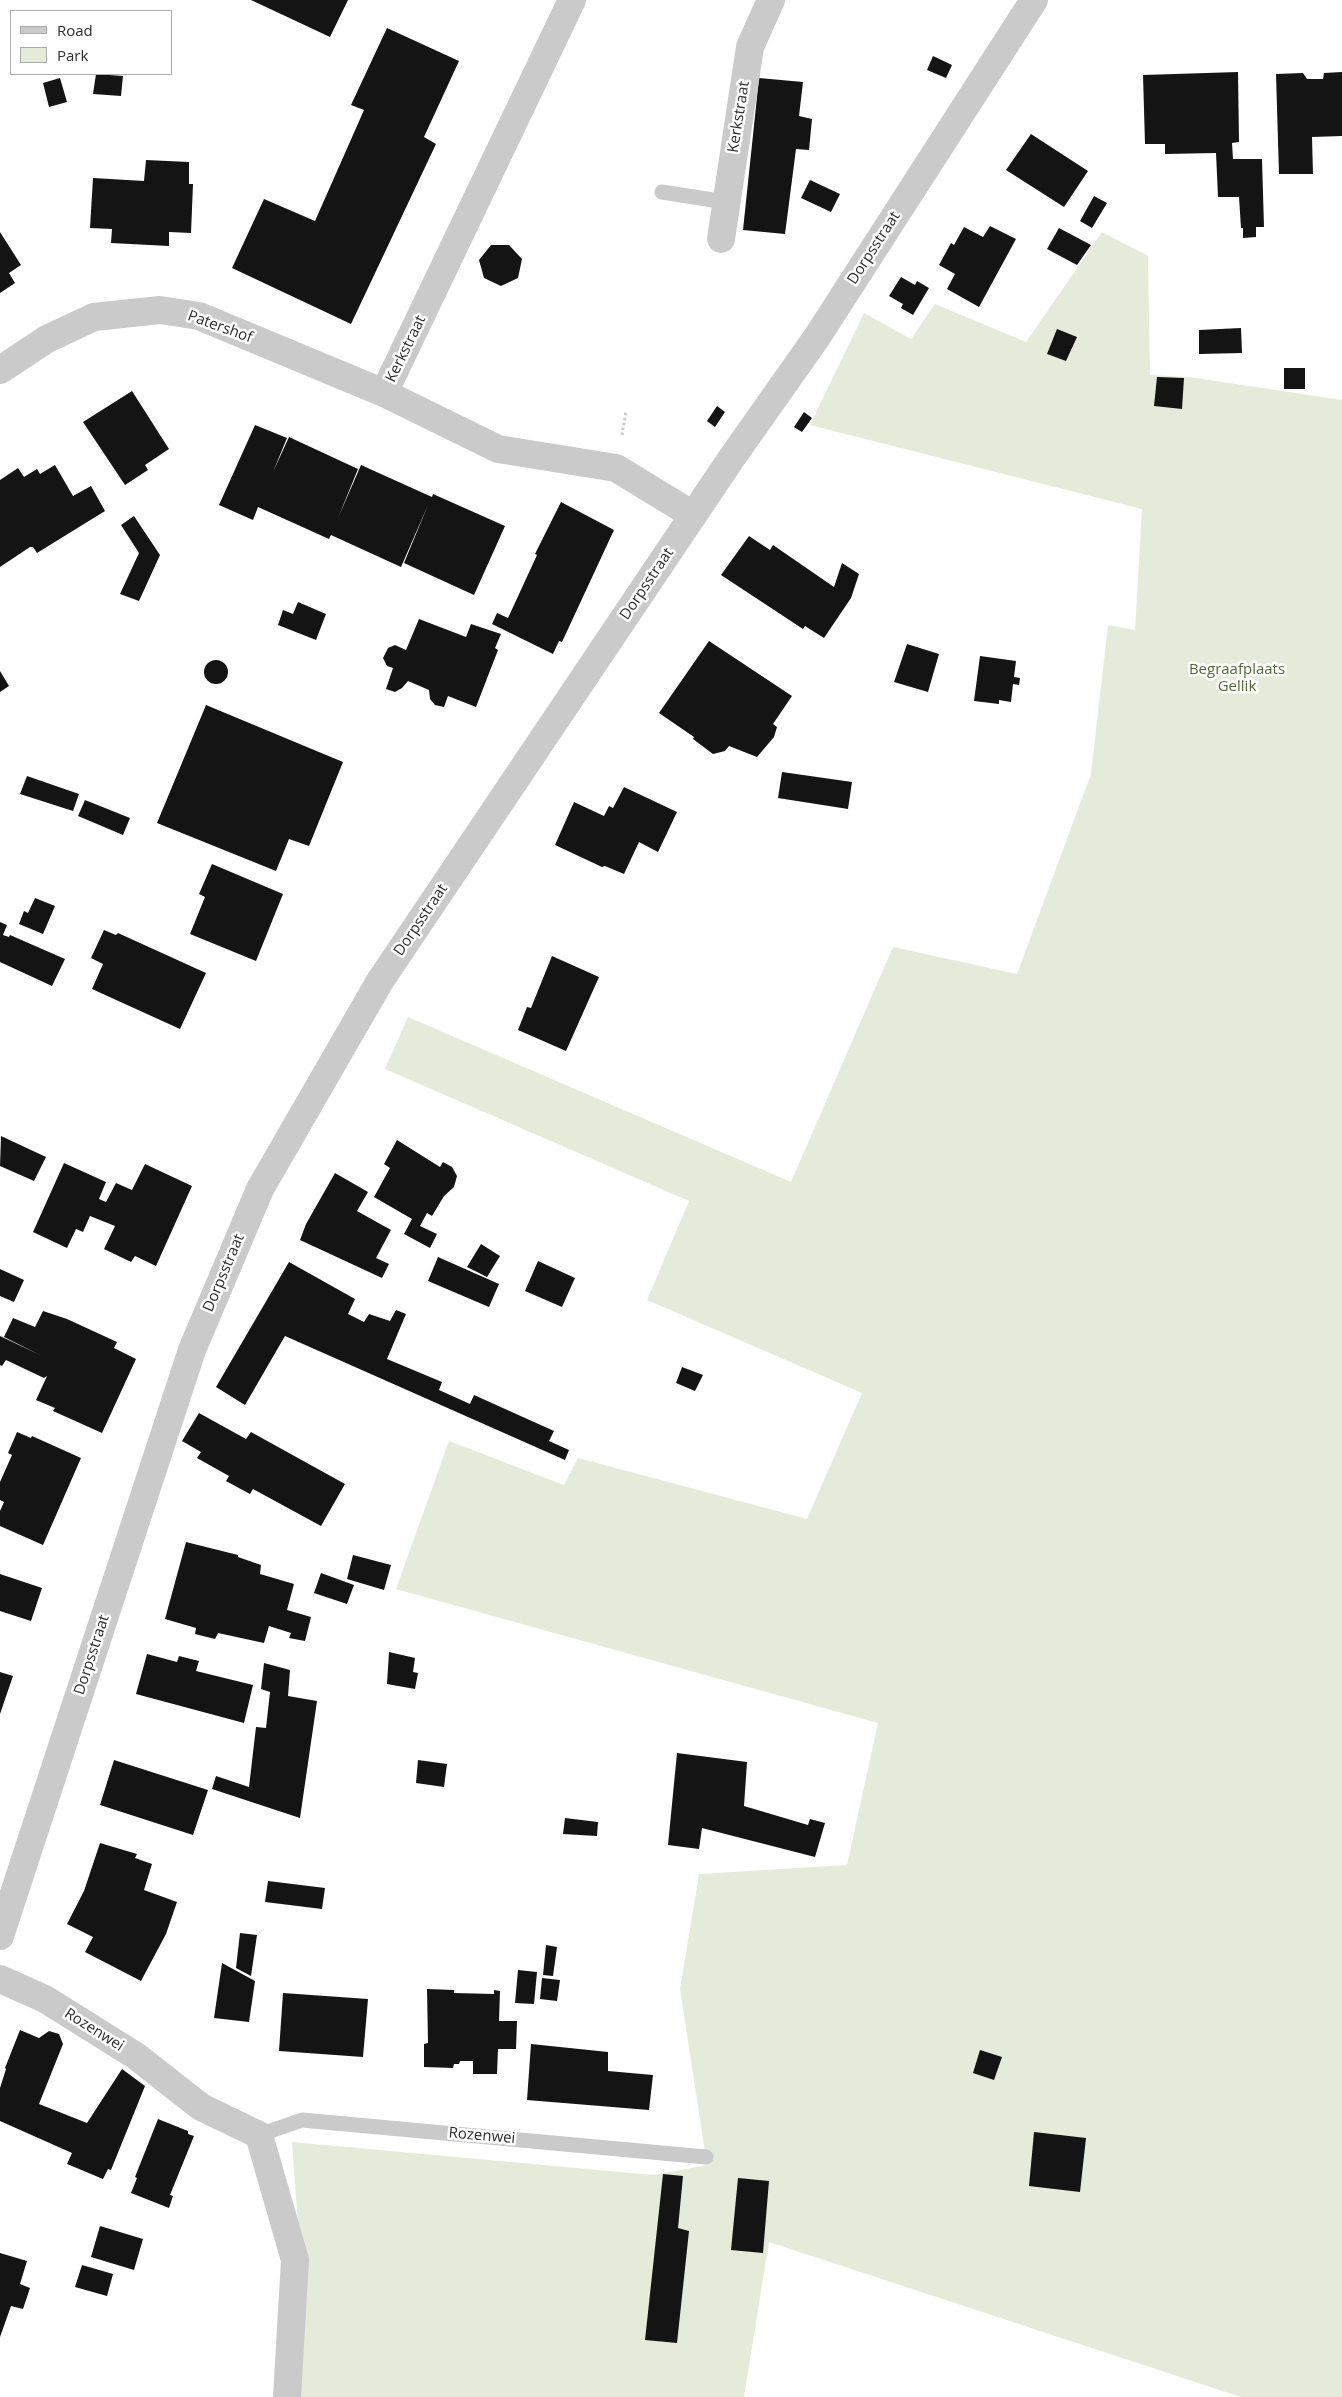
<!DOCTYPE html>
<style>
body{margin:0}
#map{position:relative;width:1342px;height:2397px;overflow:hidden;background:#fff;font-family:"Open Sans",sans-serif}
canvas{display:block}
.legend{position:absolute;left:10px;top:10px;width:162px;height:65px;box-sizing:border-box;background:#fff;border:1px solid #ababab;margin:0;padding:6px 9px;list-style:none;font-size:15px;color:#2d2d2d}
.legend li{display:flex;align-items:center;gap:10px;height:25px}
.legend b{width:25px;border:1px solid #ababab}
</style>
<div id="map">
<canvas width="1342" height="2397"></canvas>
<ul class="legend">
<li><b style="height:6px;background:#cacaca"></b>Road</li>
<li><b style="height:14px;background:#e4ecd9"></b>Park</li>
</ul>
</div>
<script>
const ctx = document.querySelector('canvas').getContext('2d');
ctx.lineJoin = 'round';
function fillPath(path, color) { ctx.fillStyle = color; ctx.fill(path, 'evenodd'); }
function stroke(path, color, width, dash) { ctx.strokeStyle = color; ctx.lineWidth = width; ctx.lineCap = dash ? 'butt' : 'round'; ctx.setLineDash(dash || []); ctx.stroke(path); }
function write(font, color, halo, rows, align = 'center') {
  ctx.font = font + ' "Open Sans",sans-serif'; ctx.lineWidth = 5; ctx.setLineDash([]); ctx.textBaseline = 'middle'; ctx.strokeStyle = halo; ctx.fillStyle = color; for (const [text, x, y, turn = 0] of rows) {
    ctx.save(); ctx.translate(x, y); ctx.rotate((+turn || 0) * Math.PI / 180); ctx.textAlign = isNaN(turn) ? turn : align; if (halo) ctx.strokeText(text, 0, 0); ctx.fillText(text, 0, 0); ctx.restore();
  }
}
fillPath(new Path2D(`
 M 1102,232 L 1148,256 L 1150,375 L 1189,377 L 1342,400 L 1342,2397 L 1241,2397 L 769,2242 L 744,2397 L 297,2397 L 305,2320 L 292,2142 L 653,2175 L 707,2165 L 680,1989 L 699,1874 L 847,1865 L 878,1723 L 396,1589 L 449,1441 L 564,1485 L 578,1458 L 807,1519 L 862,1393 L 647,1300 L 689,1201 L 385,1069 L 408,1017 L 791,1182 L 893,947 L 1017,974 L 1091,774 L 1108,625 L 1135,630 L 1142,509 L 810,425 L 864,313 L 911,339 L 935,304 L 1026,342 Z`), '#e4ecd9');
fillPath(new Path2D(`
 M 251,0 L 348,0 L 330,37 Z
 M 387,28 L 459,61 L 424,137 L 436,144 L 351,324 L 232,268 L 264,199 L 315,221 L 364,110 L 351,105 Z
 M 933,56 L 952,65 L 946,78 L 927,70 Z
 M 1238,72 L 1239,142 L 1232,143 L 1233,159 L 1262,159 L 1264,227 L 1256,227 L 1256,237 L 1243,238 L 1243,228 L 1241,228 L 1239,197 L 1218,197 L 1216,153 L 1165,154 L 1165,144 L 1145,144 L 1143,75 Z
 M 1342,72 L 1342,136 L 1312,137 L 1313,174 L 1279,174 L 1276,74 L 1303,73 L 1307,79 L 1323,79 L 1324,73 Z
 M 96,74 L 123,76 L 121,96 L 93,94 Z
 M 60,78 L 67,102 L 49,107 L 43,83 Z
 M 759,78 L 803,82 L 799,116 L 812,119 L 809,150 L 796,149 L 785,234 L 743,230 Z
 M 1031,134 L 1088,171 L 1064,207 L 1006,170 Z
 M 146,160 L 189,162 L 189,184 L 193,184 L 191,233 L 169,232 L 169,246 L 111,243 L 112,229 L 90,228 L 93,178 L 144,181 Z
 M 810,180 L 840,194 L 831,212 L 801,198 Z
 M 1094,196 L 1107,203 L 1092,228 L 1080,221 Z
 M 990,226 L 1016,239 L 979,307 L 947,289 L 955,274 L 939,265 L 951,243 L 954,245 L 964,227 L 983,237 Z
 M 1059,228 L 1091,245 L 1077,265 L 1047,249 Z
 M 0,232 L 21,265 L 9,273 L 15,283 L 0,293 Z
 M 491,245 L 509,245 L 522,259 L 518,278 L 501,286 L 484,278 L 479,260 Z
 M 901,277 L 915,285 L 917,281 L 929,288 L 913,315 L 901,308 L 903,304 L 889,296 Z
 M 1241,328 L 1242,353 L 1199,354 L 1199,330 Z
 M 1057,329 L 1077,337 L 1066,361 L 1047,354 Z
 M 1284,368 L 1305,368 L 1305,389 L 1284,389 Z
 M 1157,377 L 1184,378 L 1182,409 L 1154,406 Z
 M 132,391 L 169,449 L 145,465 L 148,470 L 125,485 L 83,422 Z
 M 717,406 L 725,412 L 715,427 L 707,421 Z
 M 804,412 L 812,418 L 802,432 L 794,427 Z
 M 255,425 L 287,438 L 273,472 L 289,437 L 358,469 L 338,518 L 361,465 L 432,497 L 433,494 L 505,526 L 474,595 L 404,563 L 428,505 L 401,567 L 331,535 L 329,539 L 258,507 L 253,520 L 219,505 Z
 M 55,465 L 73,496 L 91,486 L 105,511 L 37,553 L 33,547 L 30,547 L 0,567 L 0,480 L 18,468 L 24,477 L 37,469 L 40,474 Z
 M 561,502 L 614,530 L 562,642 L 559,641 L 553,654 L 492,624 L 497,613 L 508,618 L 537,555 L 535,554 Z
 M 134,516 L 160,555 L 139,601 L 120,594 L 139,553 L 121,525 Z
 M 749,536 L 770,550 L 773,545 L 834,587 L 842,563 L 859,574 L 851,598 L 824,638 L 805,626 L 803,629 L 721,575 Z
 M 298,602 L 326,614 L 316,640 L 278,625 L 283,610 L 293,614 Z
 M 419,619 L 466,637 L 471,624 L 501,634 L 495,648 L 498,650 L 476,707 L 448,696 L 444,707 L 435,705 L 430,699 L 429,690 L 408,681 L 402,688 L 395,692 L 386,689 L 393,668 L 387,666 L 383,658 L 388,648 L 395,645 L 406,650 Z
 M 709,641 L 792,696 L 773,724 L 777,727 L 774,737 L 757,757 L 729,746 L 725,751 L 713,754 L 693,739 L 694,737 L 659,713 Z
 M 907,644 L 939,654 L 928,692 L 894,682 Z
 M 980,656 L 1016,661 L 1014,677 L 1020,678 L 1019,685 L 1013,684 L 1011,702 L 999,700 L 999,704 L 974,701 Z
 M204 672a12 12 0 1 1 24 0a12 12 0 1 1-24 0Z
 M 0,671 L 9,686 L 0,692 Z
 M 206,705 L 343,762 L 309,846 L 289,839 L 276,871 L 157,823 Z
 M 782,772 L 852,782 L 848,809 L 778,798 Z
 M 27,776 L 79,794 L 73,811 L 20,794 Z
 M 624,787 L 677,812 L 658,852 L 639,842 L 624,874 L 605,866 L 602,867 L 555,845 L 574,802 L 604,816 L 609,806 L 613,808 Z
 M 85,800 L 130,818 L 123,835 L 78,816 Z
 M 212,864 L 283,894 L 256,961 L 190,934 L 205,897 L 199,894 Z
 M 35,898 L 55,906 L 43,934 L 19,924 L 24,911 L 28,913 Z
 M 0,922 L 7,925 L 3,935 L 9,937 L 10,935 L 65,959 L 52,986 L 0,962 Z
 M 104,930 L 116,935 L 118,933 L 206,973 L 180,1029 L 92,989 L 103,964 L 91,958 Z
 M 552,956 L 599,977 L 566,1051 L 518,1030 L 527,1007 L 531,1008 Z
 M 1,1136 L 46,1157 L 34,1181 L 0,1166 Z
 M 397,1140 L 440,1167 L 443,1162 L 452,1167 L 457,1176 L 454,1187 L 444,1196 L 432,1216 L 427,1213 L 420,1226 L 437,1234 L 430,1248 L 404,1234 L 412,1219 L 374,1197 L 390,1168 L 384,1164 Z
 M 64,1163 L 106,1182 L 99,1199 L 106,1202 L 116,1183 L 132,1190 L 145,1164 L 192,1186 L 156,1266 L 135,1256 L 131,1262 L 104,1249 L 115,1226 L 90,1216 L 83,1232 L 76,1229 L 67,1248 L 33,1232 Z
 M 335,1173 L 368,1192 L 357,1211 L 391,1230 L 376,1258 L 389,1264 L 382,1278 L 300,1240 L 306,1224 Z
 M 481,1244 L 500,1256 L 487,1277 L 467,1267 Z
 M 438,1257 L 499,1284 L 489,1307 L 428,1281 Z
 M 538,1261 L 575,1278 L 562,1307 L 525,1291 Z
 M 289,1262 L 355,1299 L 348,1314 L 364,1322 L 369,1314 L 390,1321 L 396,1310 L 406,1314 L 387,1359 L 442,1382 L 439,1390 L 470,1404 L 474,1395 L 554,1431 L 549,1441 L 569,1450 L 565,1460 L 285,1336 L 245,1405 L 216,1387 Z
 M 0,1269 L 24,1280 L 14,1302 L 0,1296 Z
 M 43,1311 L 67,1319 L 117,1342 L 114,1348 L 136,1359 L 102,1433 L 53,1411 L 55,1408 L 36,1400 L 47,1376 L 44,1378 L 6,1360 L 2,1366 L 0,1365 L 0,1336 L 40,1355 L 4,1337 L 13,1318 L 35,1327 Z
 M 682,1367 L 703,1375 L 695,1391 L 676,1383 Z
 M 199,1413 L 246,1439 L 251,1432 L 345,1484 L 321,1526 L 253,1489 L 250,1494 L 237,1487 L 226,1481 L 229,1476 L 197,1458 L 201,1452 L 182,1441 Z
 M 17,1432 L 31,1438 L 32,1436 L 81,1458 L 43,1545 L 0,1526 L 0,1511 L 4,1502 L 0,1500 L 0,1482 L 12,1455 L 8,1453 Z
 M 186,1542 L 238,1555 L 238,1557 L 261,1565 L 260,1574 L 294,1584 L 287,1610 L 311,1617 L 305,1641 L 289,1638 L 291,1633 L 269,1626 L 264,1643 L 218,1633 L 215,1639 L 195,1634 L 196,1628 L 165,1619 Z
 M 353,1555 L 391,1565 L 384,1590 L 347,1579 Z
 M 321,1573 L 354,1585 L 347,1604 L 314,1593 Z
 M 0,1574 L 42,1588 L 31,1621 L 0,1611 Z
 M 389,1652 L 415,1658 L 413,1672 L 418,1673 L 415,1689 L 387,1684 Z
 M 147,1654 L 177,1662 L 179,1656 L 199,1661 L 196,1671 L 253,1685 L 244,1723 L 136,1694 Z
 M 264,1663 L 290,1670 L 288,1696 L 317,1701 L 300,1818 L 212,1789 L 216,1776 L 249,1787 L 256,1727 L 266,1728 L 270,1692 L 261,1689 Z
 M 0,1672 L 13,1676 L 0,1714 Z
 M 677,1753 L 747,1762 L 744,1806 L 808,1825 L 810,1819 L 825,1823 L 815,1857 L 702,1828 L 699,1849 L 668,1845 Z
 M 114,1760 L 208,1790 L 193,1835 L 100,1805 Z
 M 418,1760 L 447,1764 L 444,1787 L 416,1783 Z
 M 565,1818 L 598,1822 L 597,1836 L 563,1834 Z
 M 100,1843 L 137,1854 L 135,1858 L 152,1864 L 144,1890 L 177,1902 L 166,1934 L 141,1981 L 85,1952 L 93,1937 L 67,1924 L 84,1891 Z
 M 268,1881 L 325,1888 L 322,1909 L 265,1902 Z
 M 240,1933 L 257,1935 L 251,1976 L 236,1968 Z
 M 546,1945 L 557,1947 L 553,1976 L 543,1975 Z
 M 222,1963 L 255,1981 L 249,2022 L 214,2018 Z
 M 518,1970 L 537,1972 L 534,2004 L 515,2003 Z
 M 542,1978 L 560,1980 L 557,2001 L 540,1999 Z
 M 427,1989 L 454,1990 L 454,1993 L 494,1994 L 494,1990 L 500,1991 L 499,2021 L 517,2021 L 516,2049 L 498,2049 L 497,2074 L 473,2074 L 473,2061 L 460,2061 L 459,2064 L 454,2064 L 453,2068 L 424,2067 L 424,2044 L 428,2043 Z
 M 283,1993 L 368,1999 L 363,2057 L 279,2051 Z
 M 20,2030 L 39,2038 L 49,2031 L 59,2034 L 63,2044 L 39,2104 L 87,2123 L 122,2069 L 145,2086 L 111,2170 L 108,2169 L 103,2179 L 67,2164 L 72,2153 L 0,2121 L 0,2088 L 6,2069 L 5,2068 Z
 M 531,2044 L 608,2052 L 608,2071 L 653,2075 L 649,2110 L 527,2100 Z
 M 980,2050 L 1002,2057 L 994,2080 L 973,2073 Z
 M 158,2119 L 188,2131 L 188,2134 L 194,2136 L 170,2195 L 173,2196 L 169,2208 L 131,2193 L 137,2178 L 135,2177 Z
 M 1034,2132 L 1086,2138 L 1080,2192 L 1029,2186 Z
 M 663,2174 L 683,2176 L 678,2228 L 689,2231 L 677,2343 L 645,2340 Z
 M 738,2178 L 769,2181 L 763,2253 L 731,2250 Z
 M 100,2226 L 143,2239 L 134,2270 L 91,2257 Z
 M 0,2253 L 27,2261 L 20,2284 L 30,2288 L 23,2309 L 11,2306 L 0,2337 Z
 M 82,2265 L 113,2274 L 107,2296 L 75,2287 Z`), '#141414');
stroke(new Path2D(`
 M 622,435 L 626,411`), '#cacaca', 3, [2.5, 2.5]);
stroke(new Path2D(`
 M 662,192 L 726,202
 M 259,2135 L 302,2120 L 706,2157`), '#cacaca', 15);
stroke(new Path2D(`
 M 721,239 L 750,47 L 771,0
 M 0,370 L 47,339 L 94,317 L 160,310 L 199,316 L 384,393 L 498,449 L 616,468 L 693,515
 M 384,393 L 572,0
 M 0,1979 L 45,1999 L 136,2056 L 201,2107 L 259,2135 L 295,2260 L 287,2397`), '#cacaca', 28);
stroke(new Path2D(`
 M 0,1936 L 192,1350 L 260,1189 L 380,981 L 731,459 L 817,337 L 1034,0`), '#cacaca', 28);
write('15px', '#2d2d2d', '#fff', [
 ["Kerkstraat",739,117,-81],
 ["Dorpsstraat",874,248,-57],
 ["Patershof",220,327,20],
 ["Kerkstraat",406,349,-64],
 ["Dorpsstraat",647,584,-56],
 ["Dorpsstraat",421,920,-56],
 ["Dorpsstraat",224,1273,-67],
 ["Dorpsstraat",92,1655,-72],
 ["Rozenwei",94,2030,32],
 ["Rozenwei",482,2136,5]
]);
write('15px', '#526c37', '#fff', [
 ["Begraafplaats",1237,670],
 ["Gellik",1237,687]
]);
</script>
